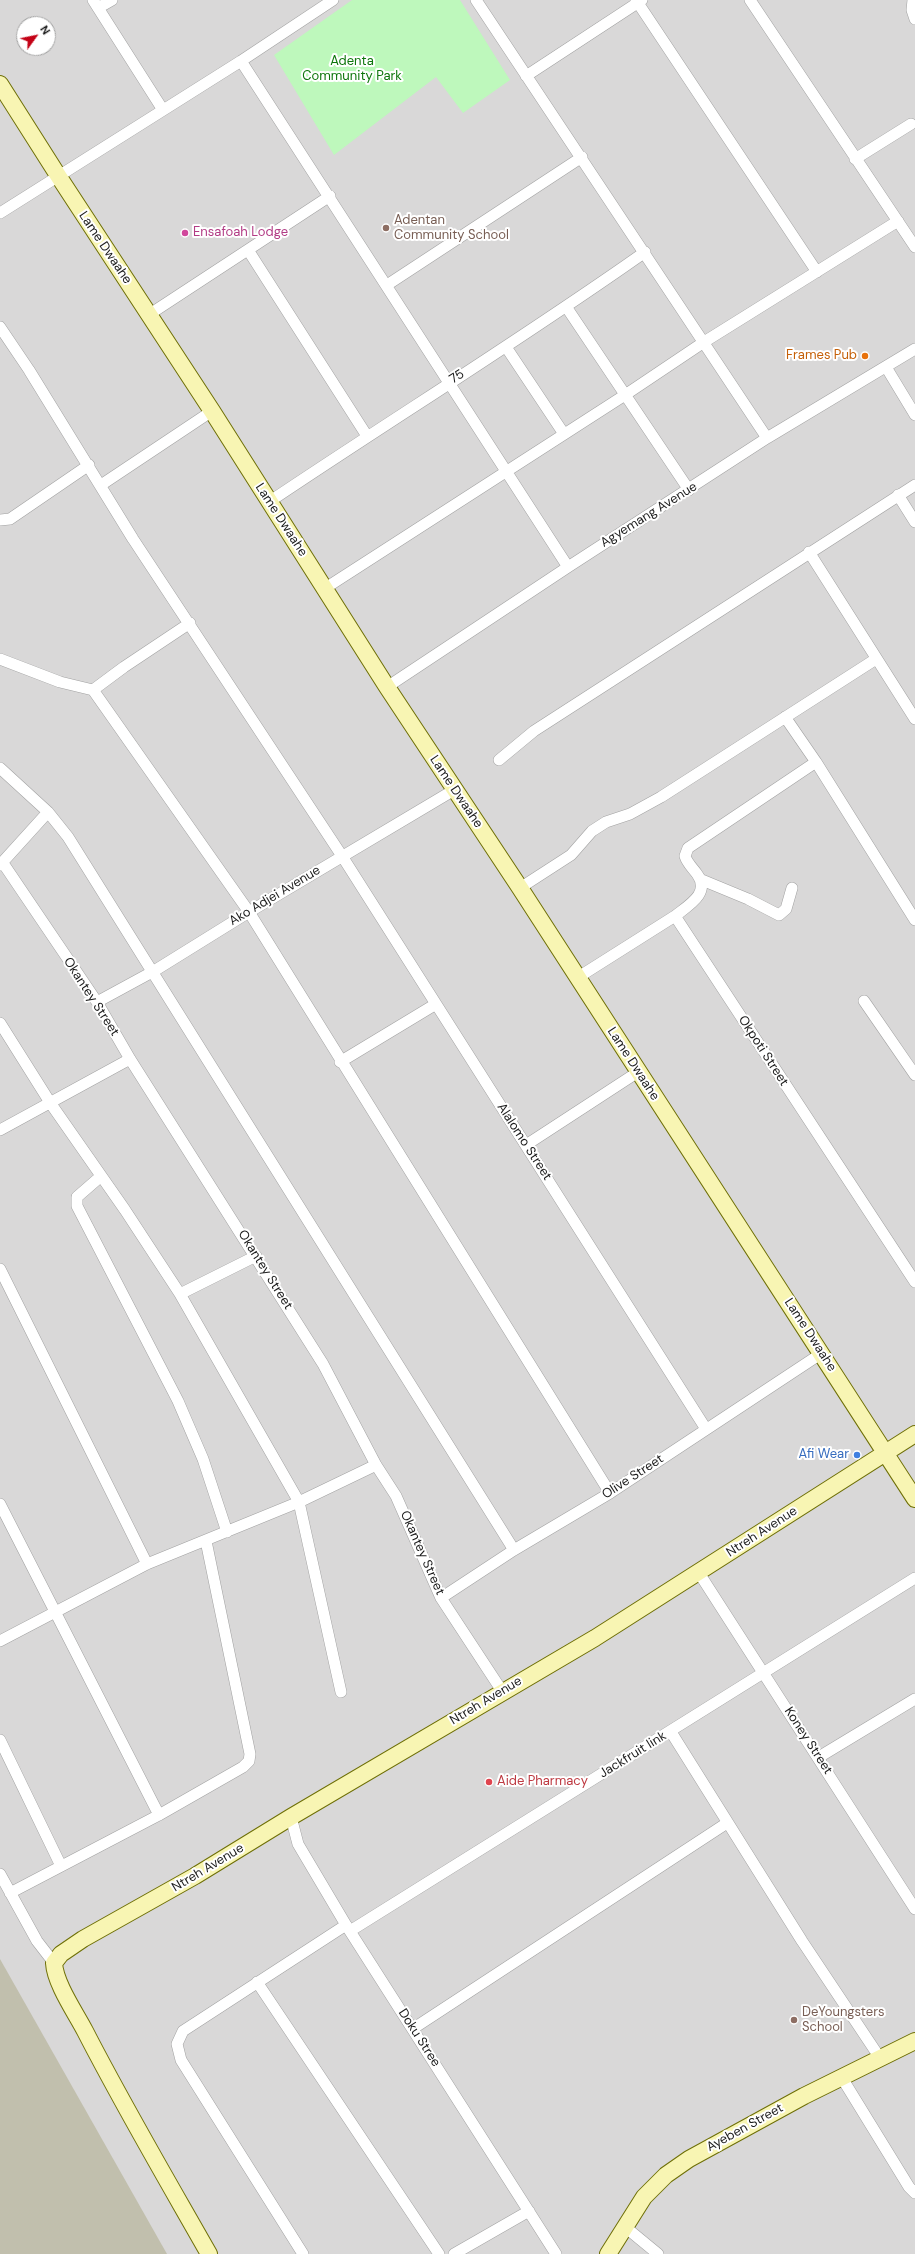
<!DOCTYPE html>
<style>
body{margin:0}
#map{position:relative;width:915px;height:2254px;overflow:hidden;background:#ede8e1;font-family:"DM Sans",sans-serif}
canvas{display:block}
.north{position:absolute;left:16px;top:16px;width:40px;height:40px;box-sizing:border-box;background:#fff;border:1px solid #a4a4a4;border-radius:50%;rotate:57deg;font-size:11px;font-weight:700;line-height:16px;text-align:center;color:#1b1b1b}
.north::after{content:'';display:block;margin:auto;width:14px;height:18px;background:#c40216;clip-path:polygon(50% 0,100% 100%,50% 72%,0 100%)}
</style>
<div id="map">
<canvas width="915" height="2254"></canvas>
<div class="north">N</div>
</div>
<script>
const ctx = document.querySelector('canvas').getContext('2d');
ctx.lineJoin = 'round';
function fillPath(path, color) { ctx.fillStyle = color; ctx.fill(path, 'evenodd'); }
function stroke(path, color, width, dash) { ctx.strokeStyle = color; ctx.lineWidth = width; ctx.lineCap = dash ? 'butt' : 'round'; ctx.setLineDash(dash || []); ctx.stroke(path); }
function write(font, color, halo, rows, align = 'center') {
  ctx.font = font + ' "DM Sans",sans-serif'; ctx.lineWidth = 4; ctx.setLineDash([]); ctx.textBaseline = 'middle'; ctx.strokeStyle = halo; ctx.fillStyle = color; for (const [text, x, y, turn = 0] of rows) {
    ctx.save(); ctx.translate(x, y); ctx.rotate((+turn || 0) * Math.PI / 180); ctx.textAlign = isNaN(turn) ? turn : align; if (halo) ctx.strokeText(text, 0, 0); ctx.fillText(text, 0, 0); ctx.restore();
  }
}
fillPath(new Path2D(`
 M 0,0 L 915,0 L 915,2254 L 0,2254 ZM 24,24 L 48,24 L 48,48 L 24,48 Z`), '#d9d8d8');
fillPath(new Path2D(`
 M 0,1959 L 167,2254 L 0,2254 Z`), '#c1bfad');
fillPath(new Path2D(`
 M 352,0 L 460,0 L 510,80 L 463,113 L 436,77 L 334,155 L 274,55 Z`), '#bef8bc');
const street = new Path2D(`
 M 93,0 L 163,110
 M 476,0 L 767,438
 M 636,0 L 817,272
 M 750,0 L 915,247
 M 913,0 L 912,10 L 915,19
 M 98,8 L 112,0
 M 241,61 L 568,567
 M 526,76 L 642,0
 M 855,159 L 911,124
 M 0,213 L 241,61 L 333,0
 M 248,250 L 367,436
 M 387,285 L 582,157
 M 567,308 L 689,490
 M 150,314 L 330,196
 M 0,327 L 29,370 L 133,539 L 342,856 L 706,1429
 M 506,347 L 564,434
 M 886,367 L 915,415
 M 101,485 L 212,411
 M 898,495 L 915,522
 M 269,502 C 394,418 522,339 645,252
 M 0,520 L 10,519 L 89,465
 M 809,552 L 915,719
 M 324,589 L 625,395 L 704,342 L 898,221
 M 0,659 L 60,682 L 93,690 L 124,667 L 190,623
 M 387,687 L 568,567 L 767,438 L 915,349
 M 93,690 L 249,912 L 610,1493
 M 785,717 L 816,762 L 915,920
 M 499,760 L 534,731 L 915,485
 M 0,768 L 48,812 L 68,837 L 514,1550
 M 3,863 L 97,1002 L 130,1059 L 323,1364 L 376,1465 L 396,1496 L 441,1598 L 502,1691
 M 0,865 L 48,812
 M 702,880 L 748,899 L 779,915 L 786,909 L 792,888
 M 520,888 L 571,855 L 592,831 L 606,822 L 630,814 L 661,797 L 876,659
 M 675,916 C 689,905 711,893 697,874 C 692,867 687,863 685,856 L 688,848 L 816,762
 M 577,978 L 675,916 L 915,1282
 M 864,1001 L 915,1075
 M 97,1002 L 154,971 L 249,912 L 454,790
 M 0,1023 L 51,1104 L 125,1210 L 180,1294 L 299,1502 L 341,1692
 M 340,1062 L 436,1004
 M 0,1130 L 130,1059
 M 526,1145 L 638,1072
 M 100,1177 L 77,1197 L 77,1206 L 178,1401 L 203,1459 L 227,1532
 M 0,1269 L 147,1564
 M 180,1294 L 256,1256
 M 0,1504 L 159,1815
 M 699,1573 L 915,1909
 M 441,1598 L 514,1550 L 610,1493 L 822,1353
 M 0,1641 L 147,1564 L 299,1502 L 376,1465
 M 671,1732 L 802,1941 L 880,2058
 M 0,1740 L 61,1866
 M 819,1757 L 915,1699
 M 291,1817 L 298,1844 L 346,1925 L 556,2254
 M 0,1874 L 37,1941 L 54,1963
 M 10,1893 L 159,1815 L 243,1767 L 249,1761 L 250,1754 L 206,1541
 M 350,1931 L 915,1578
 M 257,1982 L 439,2254
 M 414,2028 L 727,1823
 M 842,2078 L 909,2187 L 915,2193
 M 624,2226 L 658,2254
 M 303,2254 L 181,2060 L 177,2044 L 183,2031 L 346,1925
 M 454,2254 L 529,2211`);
const secondary = new Path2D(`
 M 0,84 L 59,177 L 212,411 L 387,687 L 520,888 L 915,1499
 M 209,2254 C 167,2180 124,2107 85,2031 C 75,2012 55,1983 54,1963 L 61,1954 L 83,1939 L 195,1876 L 291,1817 L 595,1638 L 915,1434
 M 608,2254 L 644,2197 L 666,2175 L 689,2159 L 804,2096 L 915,2041`);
stroke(street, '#a2a2a2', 12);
stroke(secondary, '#6e6f06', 18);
stroke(street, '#fff', 11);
stroke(secondary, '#f8f5b3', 16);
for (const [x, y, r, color] of [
 [386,228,4,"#8d6e63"],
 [185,233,4,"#d1479c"],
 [865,356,4,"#e8710a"],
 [857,1455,4,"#3f7fe0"],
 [489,1782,4,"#e0444e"],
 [794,2020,4,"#8d6e63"]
]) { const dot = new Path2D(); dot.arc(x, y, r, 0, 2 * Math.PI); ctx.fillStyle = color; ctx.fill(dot); stroke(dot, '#fff', 1.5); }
write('13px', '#0e760c', '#fff', [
 ["Adenta",352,62],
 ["Community Park",352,77]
]);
write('13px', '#785e54', '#fff', [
 ["Adentan",394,221],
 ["Community School",394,236],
 ["DeYoungsters",802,2013],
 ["School",802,2028]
], 'left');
write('13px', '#b23c85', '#fff', [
 ["Ensafoah Lodge",193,233]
], 'left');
write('13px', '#1b1b1b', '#fff', [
 ["Lame Dwaahe",105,248,56],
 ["75",457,377,-32],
 ["Agyemang Avenue",649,515,-32],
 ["Lame Dwaahe",281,520,57],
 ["Lame Dwaahe",456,792,56],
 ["Ako Adjei Avenue",275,896,-31],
 ["Okantey Street",91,997,57],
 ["Okpoti Street",763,1051,57],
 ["Lame Dwaahe",633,1064,57],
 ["Alalomo Street",524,1142,57],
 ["Okantey Street",265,1270,58],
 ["Lame Dwaahe",810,1335,57],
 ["Olive Street",633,1477,-33],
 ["Ntreh Avenue",762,1532,-33],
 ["Okantey Street",422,1553,66],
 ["Ntreh Avenue",486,1701,-31],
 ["Koney Street",808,1741,57],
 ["Jackfruit link",633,1755,-32],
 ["Ntreh Avenue",208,1868,-31],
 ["Doku Stree",419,2038,57],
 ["Ayeben Street",745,2128,-29]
]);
write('13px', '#c56008', '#fff', [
 ["Frames Pub",857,356]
], 'right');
write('13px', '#366cbe', '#fff', [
 ["Afi Wear",849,1455]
], 'right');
write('13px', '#be3a42', '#fff', [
 ["Aide Pharmacy",497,1782]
], 'left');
</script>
